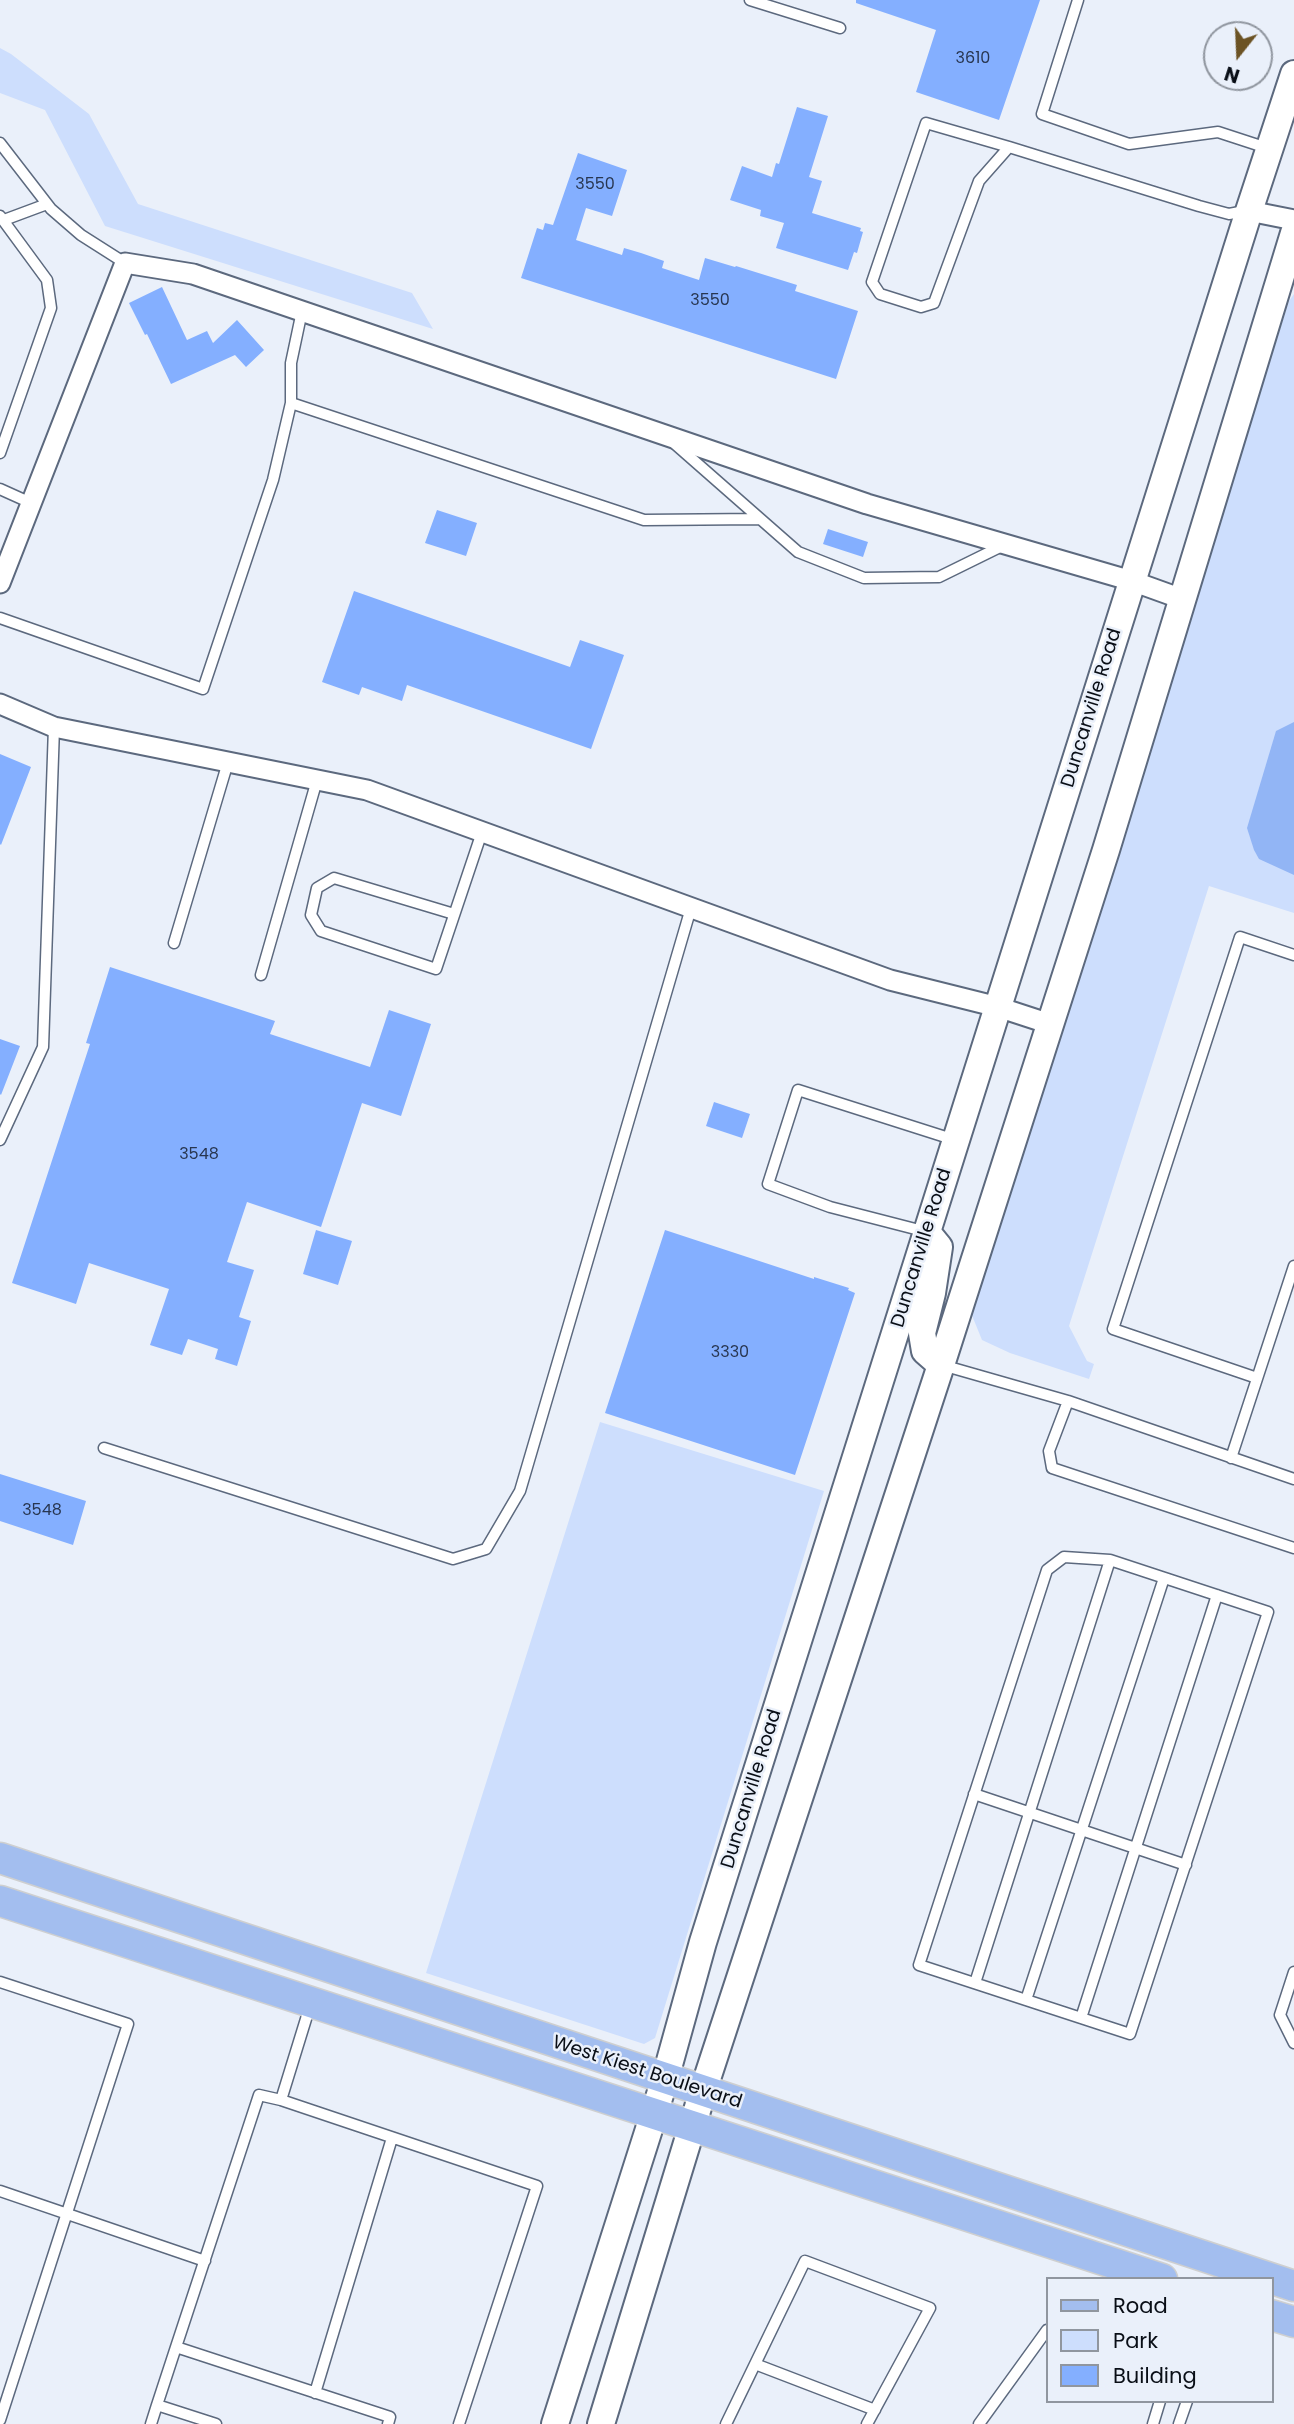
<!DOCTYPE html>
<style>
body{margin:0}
#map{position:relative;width:1294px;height:2424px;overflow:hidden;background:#eaf0fa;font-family:Poppins,sans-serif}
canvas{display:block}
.legend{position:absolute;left:1046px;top:2277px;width:228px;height:126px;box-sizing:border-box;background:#eaf0fa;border:2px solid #90969f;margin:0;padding:9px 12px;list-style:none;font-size:21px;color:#090e16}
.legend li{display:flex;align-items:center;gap:14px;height:35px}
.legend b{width:35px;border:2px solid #90969f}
.north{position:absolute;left:1203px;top:21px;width:70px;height:70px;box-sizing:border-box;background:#eaf0fa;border:2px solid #90969f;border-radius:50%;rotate:198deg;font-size:19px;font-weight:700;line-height:28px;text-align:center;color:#090e16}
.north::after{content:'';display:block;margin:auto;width:24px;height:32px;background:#6c5324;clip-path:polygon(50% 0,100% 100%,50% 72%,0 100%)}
</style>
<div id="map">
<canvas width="1294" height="2424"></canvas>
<ul class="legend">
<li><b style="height:9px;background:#a3beef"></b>Road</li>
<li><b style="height:19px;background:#cddefd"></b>Park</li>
<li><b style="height:19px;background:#84afff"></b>Building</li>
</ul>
<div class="north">N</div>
</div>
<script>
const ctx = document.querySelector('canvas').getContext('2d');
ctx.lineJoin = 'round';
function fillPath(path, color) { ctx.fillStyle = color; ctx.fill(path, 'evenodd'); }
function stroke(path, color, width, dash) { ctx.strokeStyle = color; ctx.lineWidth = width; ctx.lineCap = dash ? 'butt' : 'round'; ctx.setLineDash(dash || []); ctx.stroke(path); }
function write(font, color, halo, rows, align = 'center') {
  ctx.font = font + ' Poppins,sans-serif'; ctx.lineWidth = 5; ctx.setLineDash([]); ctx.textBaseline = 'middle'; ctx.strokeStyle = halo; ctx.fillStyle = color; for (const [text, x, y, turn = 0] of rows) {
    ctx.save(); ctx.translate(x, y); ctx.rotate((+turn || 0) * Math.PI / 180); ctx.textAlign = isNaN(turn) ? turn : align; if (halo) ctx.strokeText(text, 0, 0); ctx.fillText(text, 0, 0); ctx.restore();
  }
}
fillPath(new Path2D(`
 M 0,48 L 11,54 L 89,114 L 138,204 L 412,293 L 433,329 L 105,226 L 45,110 L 0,93 Z
 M 1294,294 L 1294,913 L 1209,886 L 1069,1326 L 1087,1361 L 1094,1364 L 1089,1379 L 1010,1353 L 982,1340 L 969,1308 L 1289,301 Z
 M 600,1422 L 824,1491 L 655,2038 L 644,2044 L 426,1973 Z`), '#cddefd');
fillPath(new Path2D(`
 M 1294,722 L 1294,875 L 1259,859 L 1254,850 L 1247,828 L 1276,731 Z`), '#92b5f5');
fillPath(new Path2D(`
 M 856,0 L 1040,0 L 999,120 L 916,92 L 936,30 L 856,3 Z
 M 797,107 L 828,116 L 809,177 L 822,181 L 812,213 L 861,228 L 860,231 L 863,232 L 857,253 L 854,252 L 848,270 L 776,248 L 784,223 L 760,216 L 761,210 L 730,200 L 742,166 L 772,177 L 776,163 L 779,164 Z
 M 578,153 L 627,170 L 612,216 L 586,208 L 576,240 L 622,255 L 624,248 L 641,253 L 664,261 L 662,268 L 699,280 L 705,258 L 735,267 L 736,266 L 797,285 L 795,291 L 858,311 L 836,379 L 521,278 L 537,228 L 543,230 L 545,223 L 553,225 Z
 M 162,287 L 187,340 L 207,331 L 213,343 L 237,320 L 264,350 L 246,367 L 235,355 L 171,384 L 147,334 L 145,335 L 129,303 Z
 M 437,510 L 477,523 L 466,556 L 425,543 Z
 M 828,529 L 868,542 L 863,557 L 823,544 Z
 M 354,591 L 570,667 L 580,640 L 624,655 L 591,749 L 407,685 L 402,701 L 362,687 L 359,695 L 322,682 Z
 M 0,754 L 31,767 L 1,845 L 0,844 Z
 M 110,967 L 275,1021 L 270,1034 L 370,1067 L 389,1010 L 431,1024 L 401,1116 L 362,1103 L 321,1227 L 247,1202 L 227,1262 L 254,1270 L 239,1317 L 251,1321 L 237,1366 L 215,1359 L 218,1349 L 188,1339 L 182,1355 L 150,1345 L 169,1289 L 89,1263 L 76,1304 L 12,1283 L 90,1044 L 86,1043 Z
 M 0,1039 L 20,1046 L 1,1095 L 0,1094 Z
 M 714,1102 L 750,1114 L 742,1138 L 706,1126 Z
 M 316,1230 L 352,1241 L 338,1285 L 303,1274 Z
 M 665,1230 L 814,1279 L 814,1277 L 849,1288 L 848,1290 L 855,1293 L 795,1475 L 605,1413 Z
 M 0,1474 L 86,1501 L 73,1545 L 0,1521 Z`), '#84afff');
const lane = new Path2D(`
 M 750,0 L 840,28
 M 1078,0 L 1042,114 L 1129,144 L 1218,132 L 1267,148
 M 0,143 L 51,209 L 81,235 L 125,263
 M 1009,147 L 926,123 L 872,282 L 880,294 L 921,307 L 934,303 L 979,181 L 1009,147 L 1199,206 L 1229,214 L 1245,211
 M 0,216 L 47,280 L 51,308 L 0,453
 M 4,220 L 47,204
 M 302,311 L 291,363 L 291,403 L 644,520 L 759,519
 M 675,444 L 798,552 L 864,578 L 939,577 L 1002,546
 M 0,489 L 31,503
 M 0,618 L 203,689 L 273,480 L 291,403
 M 454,914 L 334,878 L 317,888 L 311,915 L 321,931 L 436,969 L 482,832
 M 174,943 L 228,762
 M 261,975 L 317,780
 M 0,1140 L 43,1047 L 54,727
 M 927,1232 L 830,1207 L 768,1184 L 798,1090 L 955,1140
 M 942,1365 L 1068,1401 L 1049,1451 L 1052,1468 L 1294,1548
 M 1257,1378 L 1113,1329 L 1240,937 L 1294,955
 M 1068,1401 L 1294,1479
 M 104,1448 L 453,1559 L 486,1549 L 520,1491 L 691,908
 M 1231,1458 L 1294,1266
 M 1064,1557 L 1110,1560 L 1268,1612 L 1130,2034 L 919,1965 L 1047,1570 Z
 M 974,1794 L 1186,1865
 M 1294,1972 L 1280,2015 L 1294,2043
 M 0,1982 L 128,2024 L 0,2420
 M 975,1983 L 1110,1560
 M 1026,2000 L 1164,1578
 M 310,2006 L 281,2100 L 259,2095 L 176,2347 L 390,2417 L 388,2424
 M 1081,2018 L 1217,1595
 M 281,2100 L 537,2186 L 459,2424
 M 0,2191 L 205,2261
 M 755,2364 L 875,2410
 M 315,2393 L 392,2138
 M 157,2405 L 176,2347
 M 151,2424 L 157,2405 L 216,2424
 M 726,2424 L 805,2261 L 930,2308 L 867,2424
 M 979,2424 L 1047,2330
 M 1153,2424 L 1160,2401
 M 1179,2424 L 1187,2401`);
const street = new Path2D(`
 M 1249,211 L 1294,220
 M 0,583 L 125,263 L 193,274 L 867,504 L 1132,581 L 1182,599
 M 0,704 L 54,727 L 367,790 L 890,980 L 998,1007 L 1050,1024`);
const secondary = new Path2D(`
 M 930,1236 L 939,1247 L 932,1293 L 922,1333 L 925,1351 L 941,1365
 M 555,2424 L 665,2079 L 703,1942 L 1249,211 L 1294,74
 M 601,2424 L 703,2091 L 941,1365 L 1106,850 L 1294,233`);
const primary = new Path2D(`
 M 0,1858 L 1294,2286
 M 0,1901 L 1162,2279
 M 1271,2315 L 1294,2322`);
stroke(lane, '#5c697e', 13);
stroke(street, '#5c697e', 23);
stroke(secondary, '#5c697e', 30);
stroke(primary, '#cecfd0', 33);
stroke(lane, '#fff', 10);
stroke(street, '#fff', 19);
stroke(secondary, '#fff', 26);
stroke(primary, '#a3beef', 30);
write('16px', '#283650', null, [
 ["3610",973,59],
 ["3550",595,185],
 ["3550",710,301],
 ["3548",199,1155],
 ["3330",730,1353],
 ["3548",42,1511]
]);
write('19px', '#090e16', '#eaf0fa', [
 ["Duncanville Road",1092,708,-73],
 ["Duncanville Road",922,1248,-73],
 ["Duncanville Road",752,1789,-73],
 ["West Kiest Boulevard",647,2073,18]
]);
</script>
